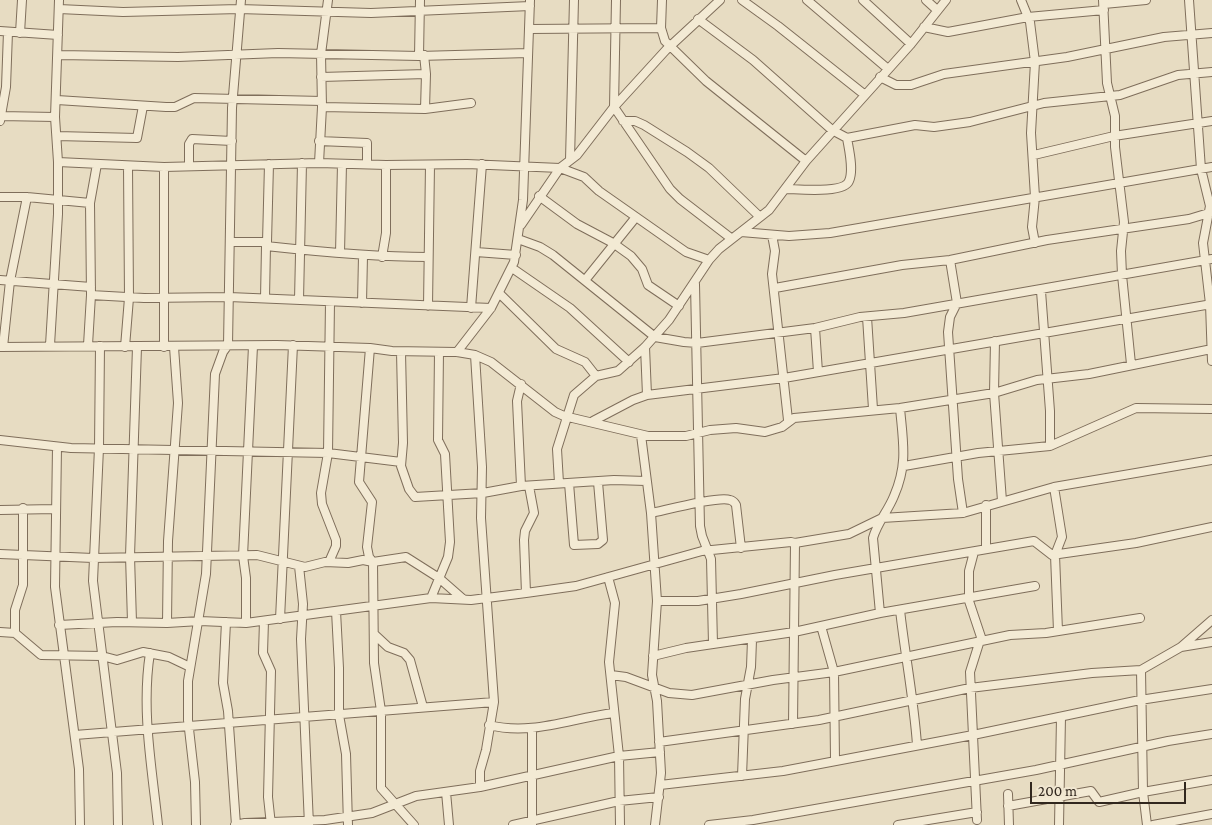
<!DOCTYPE html>
<style>
body{margin:0}
#map{position:relative;width:1212px;height:825px;overflow:hidden;background:#e7dcc2;font-family:"Crimson Pro",serif}
canvas{display:block}
.scale{position:absolute;left:1030px;top:782px;width:156px;height:22px;box-sizing:border-box;border:2px solid #31271e;border-top:0;padding-left:6px;font-size:15px;line-height:18px;white-space:nowrap;color:#31271e;-webkit-text-stroke:4px #f0e6d0;paint-order:stroke}
</style>
<div id="map">
<canvas width="1212" height="825"></canvas>
<div class="scale">200 m</div>
</div>
<script>
const ctx = document.querySelector('canvas').getContext('2d');
ctx.lineJoin = 'round';
function stroke(path, color, width, dash) { ctx.strokeStyle = color; ctx.lineWidth = width; ctx.lineCap = dash ? 'butt' : 'round'; ctx.setLineDash(dash || []); ctx.stroke(path); }
const minor = new Path2D(`
 M 616,0 L 614,107 L 670,189 L 680,199 L 732,239
 M 662,0 L 661,28 L 665,41 L 706,81 L 806,161
 M 742,0 L 778,26 L 865,95
 M 807,0 L 888,69
 M 863,0 L 911,44
 M 926,0 L 937,10
 M 1021,0 L 1030,22 L 1035,62 L 1031,133 L 1035,197 L 1032,227 L 1035,243
 M 1103,0 L 1107,83 L 1115,116 L 1115,147 L 1124,222 L 1121,251 L 1122,275 L 1131,364
 M 1189,0 L 1201,169 L 1210,206 L 1203,243 L 1210,304 L 1212,361
 M 1104,4 L 1146,0
 M 59,9 L 123,12 L 239,9 L 371,13 L 530,6
 M 698,19 L 753,60 L 832,130 L 847,138 C 849,150 854,170 849,181 C 844,194 797,189 785,189
 M 924,27 L 948,32 L 1028,17 L 1104,10
 M 529,29 L 661,28
 M 0,31 L 58,35
 M 20,33 L 22,0
 M 59,55 L 178,57 L 278,53 L 419,56 L 528,53
 M 419,56 L 420,0
 M 321,77 L 426,74
 M 880,77 L 896,85 L 911,85 L 944,74 L 1067,57 L 1164,37 L 1212,33
 M 57,100 L 166,107 L 175,107 L 194,98 L 322,101
 M 322,107 L 425,109 L 426,74 L 424,55
 M 425,109 L 471,103
 M 0,116 L 55,117
 M 0,121 L 6,87 L 8,32
 M 623,121 L 635,121 L 644,125 L 687,152 L 709,168 L 760,217
 M 57,136 L 137,138 L 143,106
 M 847,138 L 915,125 L 934,127 L 970,122 L 1044,103 L 1120,95 L 1178,75 L 1212,72
 M 319,141 L 367,143 L 367,164
 M 1034,155 L 1114,136 L 1212,121
 M 570,160 L 574,0
 M 58,162 L 164,167 L 319,163 L 386,165 L 467,164 L 560,168 L 584,177 L 599,191 L 686,252 L 709,260
 M 319,163 L 322,107 L 321,54 L 328,0
 M 189,166 L 189,144 L 192,139 L 232,141
 M 539,196 L 577,224 L 613,243 L 631,256 L 642,269 L 648,285 L 679,306
 M 0,197 L 27,197 L 90,203
 M 521,225 L 560,168 L 577,155 L 614,107 L 666,50 L 720,0
 M 741,232 L 789,236 L 830,233 L 1212,167
 M 772,235 L 775,251 L 772,274 L 788,420
 M 518,239 L 540,247 L 553,255 L 655,337 L 684,342 L 697,343 L 815,328 L 860,317 L 904,313 L 1212,259
 M 231,242 L 267,242 L 266,246 C 321,252 374,257 428,257
 M 267,242 L 269,164
 M 476,252 L 516,255
 M 340,253 L 342,164
 M 382,257 L 386,233 L 386,165
 M 950,260 L 957,303 L 950,317 L 948,332 L 958,479 L 963,513
 M 512,268 L 570,308 L 629,362
 M 586,279 L 636,217
 M 0,280 L 91,287
 M 695,284 L 700,526 L 702,536 L 711,559 L 713,644
 M 775,288 L 902,265 L 950,260 L 1047,240 L 1189,219 L 1212,212
 M 1041,291 L 1050,411 L 1050,446
 M 500,294 L 556,349 L 585,362 L 596,376
 M 91,295 L 144,298 L 229,297 L 491,308
 M 265,298 L 266,246
 M 299,300 L 302,163
 M 362,303 L 363,256
 M 428,306 L 430,165
 M 471,308 L 482,164
 M 867,317 L 873,409
 M 815,328 L 818,372
 M 995,341 L 994,393 L 1002,501
 M 50,345 L 58,214 L 58,162 L 55,117 L 59,0
 M 88,345 L 91,295 L 90,203 L 97,164
 M 100,346 L 99,448 L 93,581 L 117,773 L 118,825
 M 0,347 L 277,345 L 370,348 L 392,351 L 457,352 L 475,355 L 491,362 L 555,412 L 564,416 L 648,436 L 686,436 L 710,430 L 736,428 L 765,432 L 782,427 L 794,418 L 900,408 L 994,393 L 1037,380 L 1089,374 L 1212,349
 M 3,347 L 10,281 L 27,197
 M 125,347 L 129,298 L 128,166
 M 164,347 L 164,167
 M 645,347 L 647,395
 M 370,348 L 359,482 L 372,502 L 367,547 L 369,557 L 373,562 L 374,663 L 381,711 L 381,788 L 414,825
 M 401,352 L 403,443 L 401,466 L 409,489 L 415,497 L 483,493 L 521,486 L 614,480 L 646,481
 M 457,352 L 491,308 L 514,262 L 523,200 L 530,0
 M 475,355 L 482,467 L 481,518 L 494,702 L 486,750 L 480,771 L 480,787
 M 521,384 L 517,401 L 521,486
 M 593,421 L 633,400 L 647,395 L 784,378 L 1212,304
 M 641,435 L 651,513 L 657,601 L 652,675 L 657,701 L 661,773 L 655,825
 M 0,440 L 71,448 L 328,453 L 401,462
 M 57,447 L 55,587 L 79,769 L 80,825
 M 904,466 L 978,453 L 1050,446 L 1136,408 L 1212,409
 M 559,483 L 557,449 L 574,395 L 596,376 L 618,371 L 645,347 L 669,320 L 709,260 L 719,249 L 769,210 L 806,161 L 911,44 L 946,0
 M 569,483 L 574,545 L 598,544 L 603,540 L 598,482
 M 1054,487 L 1062,537 L 1055,555 L 1058,631
 M 986,505 L 986,549
 M 0,510 L 55,509
 M 651,513 C 666,510 718,496 730,500 C 734,501 734,502 736,505 L 741,548
 M 795,543 L 849,534 L 882,518 L 963,513 L 1054,487 L 1212,460
 M 974,552 L 969,571 L 969,601 L 981,637 L 970,672 L 977,820
 M 0,554 L 93,558 L 257,555 L 305,567 L 325,562 L 348,563 L 363,560 L 373,562 L 406,557 L 439,578 L 463,599
 M 329,562 L 336,546 L 336,540 L 322,504 L 321,493 L 328,453 L 330,302
 M 299,566 L 303,604 L 301,639 L 309,825
 M 608,577 L 615,603 L 609,662 L 619,756 L 620,825
 M 526,593 L 524,540 L 525,531 L 534,513 L 529,486
 M 431,598 L 448,557 L 450,542 L 445,454 L 438,440 L 439,352
 M 657,601 L 698,601 L 741,594 L 835,575 L 1034,541 L 1052,555 L 1136,543 L 1212,527
 M 900,610 C 905,655 914,700 917,745
 M 336,611 L 339,668 L 339,715 L 346,754 L 348,825
 M 880,613 L 873,538 C 877,523 888,511 894,496 C 908,464 903,442 900,408
 M 280,619 L 293,345
 M 264,621 L 263,653 L 271,671 L 268,797 L 271,825
 M 132,622 L 130,556 L 137,347
 M 226,622 L 223,683 L 228,711 L 236,825
 M 167,623 L 168,541 L 178,403 L 174,347
 M 246,623 L 246,578 L 243,556 L 253,346
 M 59,625 L 117,622 L 167,623 L 200,621 L 246,623 L 431,598 L 471,600 L 526,593 L 576,586 L 702,551 L 791,542 L 795,543 L 793,724
 M 821,626 L 834,672 L 835,760
 M 0,632 L 15,633 L 41,655 L 102,656 L 117,660 L 143,652 L 169,657 L 190,667
 M 15,633 L 15,610 L 23,585 L 23,508
 M 374,634 L 388,647 L 404,653 L 410,660 L 423,707
 M 1181,647 L 1212,642
 M 150,653 C 141,710 152,768 158,825
 M 653,656 L 686,648 L 794,632 L 880,613 L 1035,586
 M 611,675 L 626,677 L 669,693 L 692,695 L 773,680 L 834,672 L 1010,635 L 1046,633 L 1140,618
 M 489,725 C 532,736 571,718 614,713
 M 75,735 L 494,702
 M 659,742 L 819,720 L 970,688 L 1092,673 L 1141,670
 M 742,776 L 745,699 L 751,667 L 752,640
 M 660,785 L 783,771 L 973,735 L 1140,700 L 1212,689
 M 446,792 L 449,825
 M 1008,794 L 1009,825
 M 1008,806 L 1091,791 L 1099,802 L 1143,792 L 1212,780
 M 196,825 L 195,782 L 188,720 L 188,681 L 206,574 L 215,374 L 223,352 L 228,345 L 232,108 L 241,0
 M 235,825 L 245,823 L 325,820 L 372,813 L 416,796 L 480,787 L 619,756 L 660,752
 M 513,825 L 619,801 L 659,797
 M 532,825 L 532,729
 M 709,825 L 753,820 L 1036,770 L 1168,741 L 1212,734
 M 898,825 L 977,812
 M 1059,825 L 1061,717
 M 1147,825 L 1143,792 L 1141,670 L 1181,647 L 1212,620
 M 1153,825 L 1212,814`);
stroke(minor, '#7f6e5b', 10);
stroke(minor, '#f3ead4', 8);
</script>
